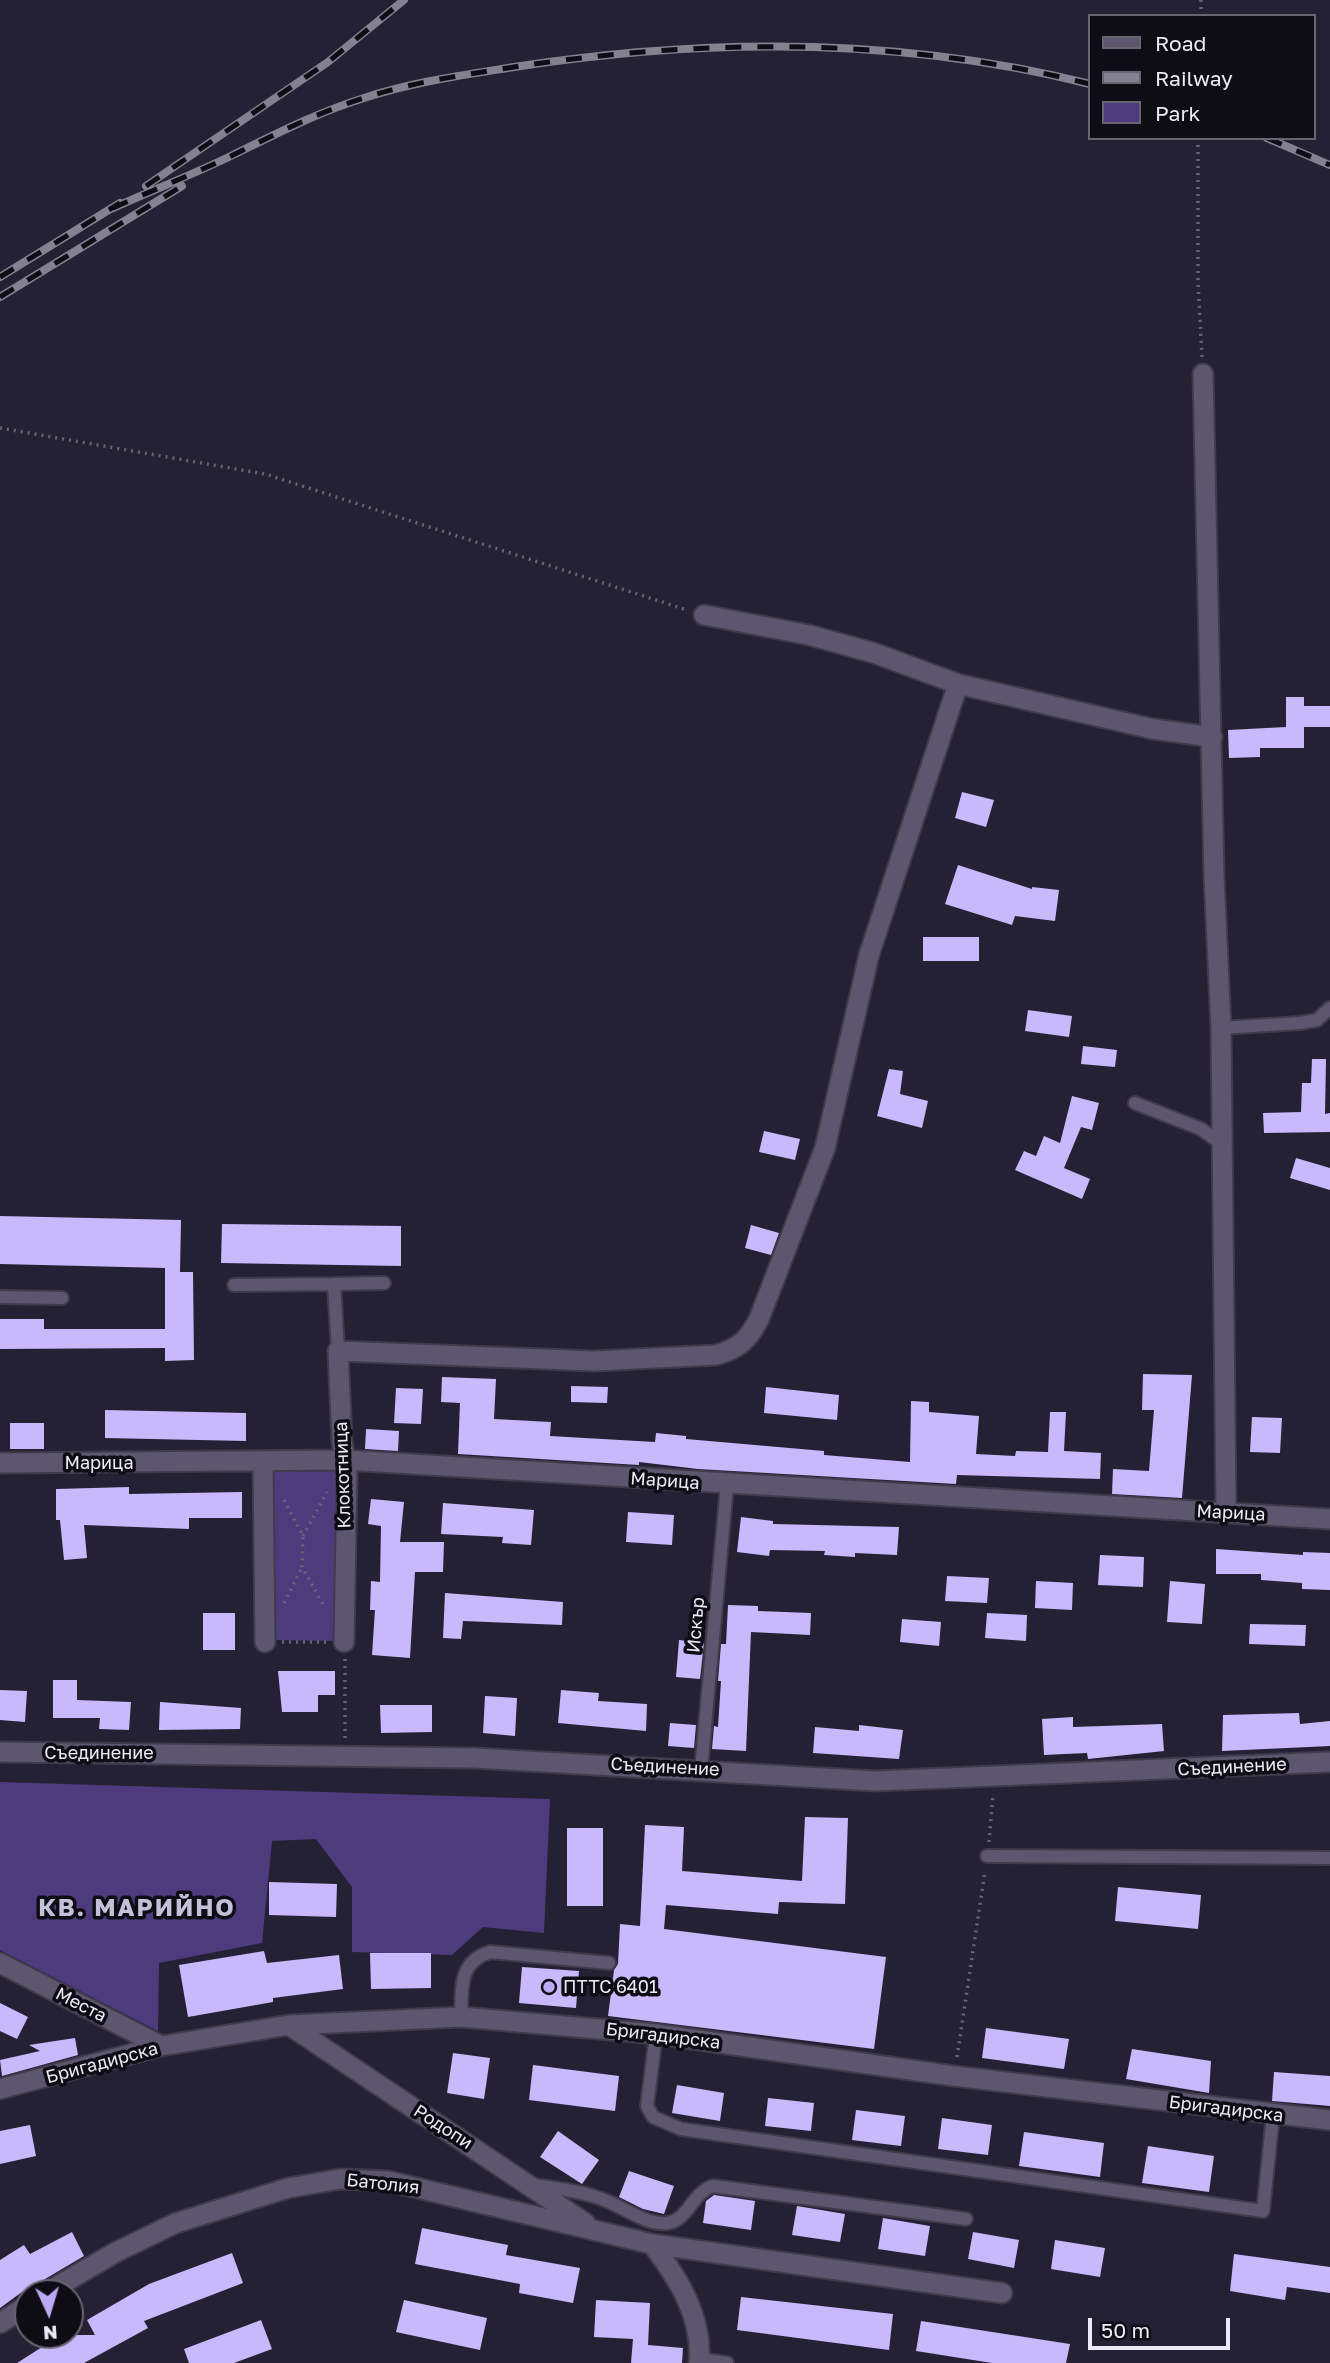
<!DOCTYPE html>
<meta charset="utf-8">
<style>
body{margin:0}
#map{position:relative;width:1330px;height:2363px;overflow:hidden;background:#252134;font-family:"Golos Text",sans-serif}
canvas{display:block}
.legend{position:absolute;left:1088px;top:14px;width:228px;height:126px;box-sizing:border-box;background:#0e0c15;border:2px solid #67656f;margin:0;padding:9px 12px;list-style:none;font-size:21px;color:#eceaf7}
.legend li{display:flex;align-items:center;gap:14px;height:35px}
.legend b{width:35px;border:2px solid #67656f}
.north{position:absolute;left:14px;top:2279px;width:70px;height:70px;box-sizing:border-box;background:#0e0c15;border:2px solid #67656f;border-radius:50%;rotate:176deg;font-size:19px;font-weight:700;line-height:28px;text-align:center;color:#eceaf7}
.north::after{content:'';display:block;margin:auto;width:24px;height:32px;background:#bbaaf6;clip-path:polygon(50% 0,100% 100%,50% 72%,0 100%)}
.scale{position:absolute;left:1088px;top:2318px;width:142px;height:32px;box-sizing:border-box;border:4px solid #eceaf7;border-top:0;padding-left:9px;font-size:21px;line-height:24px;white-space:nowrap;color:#eceaf7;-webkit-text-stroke:5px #0e0c15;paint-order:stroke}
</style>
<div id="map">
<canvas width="1330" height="2363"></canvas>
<ul class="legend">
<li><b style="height:9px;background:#5c576e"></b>Road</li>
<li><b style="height:9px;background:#848191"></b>Railway</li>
<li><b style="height:19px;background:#4e3b7d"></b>Park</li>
</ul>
<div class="north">N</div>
<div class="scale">50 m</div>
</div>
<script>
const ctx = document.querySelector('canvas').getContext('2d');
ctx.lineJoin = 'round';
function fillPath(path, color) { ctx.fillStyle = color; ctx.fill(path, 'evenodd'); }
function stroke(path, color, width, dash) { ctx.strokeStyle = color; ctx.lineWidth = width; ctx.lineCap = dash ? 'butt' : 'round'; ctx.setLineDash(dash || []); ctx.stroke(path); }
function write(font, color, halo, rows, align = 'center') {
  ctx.font = font + ' "Golos Text",sans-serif'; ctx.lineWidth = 7; ctx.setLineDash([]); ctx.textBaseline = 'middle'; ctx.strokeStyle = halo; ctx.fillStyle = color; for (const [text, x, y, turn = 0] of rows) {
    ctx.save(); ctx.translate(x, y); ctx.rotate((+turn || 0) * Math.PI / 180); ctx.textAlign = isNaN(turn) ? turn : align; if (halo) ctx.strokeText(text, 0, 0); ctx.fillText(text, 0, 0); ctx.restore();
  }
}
fillPath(new Path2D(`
 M 267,1466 L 336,1468 L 345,1486 L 345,1641 L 264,1640 Z
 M 0,1782 L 550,1799 L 544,1933 L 483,1927 L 452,1955 L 352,1952 L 352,1887 L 316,1839 L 272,1841 L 262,1943 L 159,1963 L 158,2031 L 0,1950 Z`), '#4e3b7d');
fillPath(new Path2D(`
 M 1286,697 L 1304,697 L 1304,706 L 1330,706 L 1330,727 L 1304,727 L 1304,748 L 1260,748 L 1260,757 L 1229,758 L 1228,730 L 1286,727 Z
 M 962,792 L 994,800 L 986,827 L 955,818 Z
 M 958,865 L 1032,889 L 1032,887 L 1059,890 L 1055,921 L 1015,916 L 1012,925 L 945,904 Z
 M 923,937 L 979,937 L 979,961 L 923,961 Z
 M 1028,1010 L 1072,1016 L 1069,1037 L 1025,1031 Z
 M 1083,1046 L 1117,1050 L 1115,1067 L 1081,1064 Z
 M 1312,1059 L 1326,1059 L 1325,1114 L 1330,1113 L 1330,1132 L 1264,1133 L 1263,1113 L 1301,1112 L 1302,1083 L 1311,1083 Z
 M 889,1069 L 903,1071 L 900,1094 L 928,1101 L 922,1128 L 877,1116 Z
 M 1072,1096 L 1099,1103 L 1092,1130 L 1081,1127 L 1064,1168 L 1090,1179 L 1082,1199 L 1015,1170 L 1024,1151 L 1036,1156 L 1044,1136 L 1060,1143 Z
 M 764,1131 L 800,1139 L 795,1160 L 759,1152 Z
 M 1296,1158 L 1330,1168 L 1330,1190 L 1290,1178 Z
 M 0,1216 L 181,1220 L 180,1272 L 193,1272 L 194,1360 L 165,1361 L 165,1348 L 0,1349 L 0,1319 L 44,1319 L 44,1329 L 165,1329 L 165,1268 L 0,1264 Z
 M 222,1224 L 401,1226 L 401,1266 L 221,1263 Z
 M 751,1225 L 779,1233 L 771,1255 L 745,1248 Z
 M 1143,1374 L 1192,1375 L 1182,1498 L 1112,1494 L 1113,1469 L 1149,1471 L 1154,1410 L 1142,1410 Z
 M 442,1377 L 496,1379 L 494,1419 L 551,1422 L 550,1436 L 655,1442 L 656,1433 L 686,1436 L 686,1439 L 824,1451 L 824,1455 L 910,1462 L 911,1401 L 929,1402 L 929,1412 L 979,1416 L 976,1454 L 1015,1456 L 1016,1451 L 1048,1452 L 1050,1412 L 1066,1412 L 1064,1451 L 1101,1453 L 1100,1479 L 957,1475 L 956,1484 L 698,1469 L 639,1462 L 639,1465 L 458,1454 L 460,1403 L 441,1402 Z
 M 571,1386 L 608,1387 L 607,1403 L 571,1402 Z
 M 766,1387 L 839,1395 L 837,1420 L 764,1413 Z
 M 396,1388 L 423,1389 L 421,1424 L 394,1423 Z
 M 105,1410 L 246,1413 L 246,1441 L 105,1438 Z
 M 1252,1417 L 1282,1418 L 1280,1453 L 1250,1452 Z
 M 10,1423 L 44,1423 L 44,1449 L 10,1449 Z
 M 366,1429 L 399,1431 L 398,1451 L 365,1449 Z
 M 129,1487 L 129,1494 L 242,1492 L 242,1518 L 189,1518 L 189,1529 L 84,1525 L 87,1558 L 64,1560 L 60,1520 L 56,1520 L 56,1489 Z
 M 371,1499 L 404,1502 L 400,1542 L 444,1542 L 443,1572 L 415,1572 L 410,1658 L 372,1655 L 375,1610 L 370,1610 L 371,1581 L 380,1582 L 381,1526 L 368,1524 Z
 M 443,1503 L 534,1510 L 531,1545 L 502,1543 L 503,1537 L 441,1534 Z
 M 628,1512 L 674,1515 L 672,1545 L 626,1542 Z
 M 741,1517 L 773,1521 L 773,1524 L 899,1527 L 897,1555 L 855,1553 L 855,1557 L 824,1555 L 825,1551 L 770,1550 L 769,1556 L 737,1552 Z
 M 1216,1549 L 1303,1555 L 1303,1552 L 1330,1553 L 1330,1590 L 1302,1589 L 1302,1583 L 1261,1580 L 1261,1574 L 1216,1574 Z
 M 1100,1555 L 1144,1557 L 1143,1587 L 1098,1585 Z
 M 947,1576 L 989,1578 L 987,1603 L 945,1601 Z
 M 1036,1581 L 1073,1583 L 1072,1610 L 1035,1608 Z
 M 1170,1581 L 1205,1584 L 1202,1624 L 1167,1622 Z
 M 445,1593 L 563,1602 L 562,1625 L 463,1621 L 461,1639 L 443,1638 Z
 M 728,1605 L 758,1606 L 758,1611 L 811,1613 L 810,1635 L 751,1632 L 746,1751 L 712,1749 L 714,1726 L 718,1727 L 721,1681 L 718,1681 L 721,1644 L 726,1644 Z
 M 203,1613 L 235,1613 L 235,1650 L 203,1650 Z
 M 987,1613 L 1027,1615 L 1026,1641 L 985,1638 Z
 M 902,1619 L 941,1622 L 939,1646 L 900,1642 Z
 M 1250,1624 L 1306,1625 L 1305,1646 L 1249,1644 Z
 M 679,1640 L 704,1643 L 700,1679 L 676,1677 Z
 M 278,1671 L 335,1671 L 335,1695 L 318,1695 L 318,1712 L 282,1712 Z
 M 53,1680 L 77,1680 L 77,1700 L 131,1702 L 129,1730 L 99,1729 L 100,1718 L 53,1718 Z
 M 0,1690 L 27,1691 L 25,1722 L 0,1720 Z
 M 561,1690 L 599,1693 L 598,1701 L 647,1704 L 646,1731 L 558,1723 Z
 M 485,1696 L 517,1698 L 515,1736 L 483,1733 Z
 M 160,1702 L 241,1708 L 240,1729 L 159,1730 Z
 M 380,1705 L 432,1705 L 432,1732 L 381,1733 Z
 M 1299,1713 L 1300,1724 L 1330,1721 L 1330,1746 L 1222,1751 L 1223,1715 Z
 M 1073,1717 L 1073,1727 L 1162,1724 L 1164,1751 L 1088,1759 L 1087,1753 L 1044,1755 L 1042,1719 Z
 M 670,1723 L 696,1725 L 694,1748 L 668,1746 Z
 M 859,1725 L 903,1730 L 899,1759 L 813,1753 L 815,1727 L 859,1731 Z
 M 805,1817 L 848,1818 L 845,1904 L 779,1902 L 778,1914 L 666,1905 L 664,1929 L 886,1957 L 874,2049 L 608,2016 L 614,1970 L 618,1964 L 620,1924 L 640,1926 L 645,1825 L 684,1827 L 682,1871 L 802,1881 Z
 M 567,1828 L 603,1828 L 603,1906 L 567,1906 Z
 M 269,1882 L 337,1884 L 336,1917 L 269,1915 Z
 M 1118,1887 L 1201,1895 L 1198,1929 L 1115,1921 Z
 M 264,1951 L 267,1963 L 339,1955 L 343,1989 L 273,1998 L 273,2002 L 188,2017 L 179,1965 Z
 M 370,1953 L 431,1953 L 431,1988 L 371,1989 Z
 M 522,1967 L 579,1971 L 576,2008 L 519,2003 Z
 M 0,2003 L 28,2017 L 17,2039 L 0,2031 Z
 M 986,2028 L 1069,2039 L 1064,2069 L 982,2058 Z
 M 75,2038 L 78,2055 L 2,2076 L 0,2060 L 40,2051 L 29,2045 Z
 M 1132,2049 L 1211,2061 L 1209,2093 L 1126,2079 Z
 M 453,2053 L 490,2058 L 484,2099 L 447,2093 Z
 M 533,2065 L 619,2076 L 615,2111 L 529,2100 Z
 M 1274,2072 L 1330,2076 L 1330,2106 L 1272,2101 Z
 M 677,2085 L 724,2093 L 720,2121 L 672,2113 Z
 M 768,2098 L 814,2103 L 811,2131 L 765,2126 Z
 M 856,2110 L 905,2116 L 901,2146 L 852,2140 Z
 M 942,2118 L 992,2125 L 988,2155 L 938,2149 Z
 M 30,2125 L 36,2156 L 0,2164 L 0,2131 Z
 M 558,2131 L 599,2160 L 582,2184 L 540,2157 Z
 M 1024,2132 L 1104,2143 L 1100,2177 L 1019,2166 Z
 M 1148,2146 L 1214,2156 L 1209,2192 L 1142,2183 Z
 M 629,2171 L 674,2186 L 664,2214 L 643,2209 L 619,2197 Z
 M 714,2195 L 755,2201 L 751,2230 L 703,2223 L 706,2201 Z
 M 797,2206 L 845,2214 L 840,2242 L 792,2235 Z
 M 883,2218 L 930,2226 L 925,2256 L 878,2249 Z
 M 422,2228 L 508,2245 L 506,2255 L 580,2268 L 573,2303 L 519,2293 L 520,2284 L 415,2264 Z
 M 72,2232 L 84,2256 L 40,2282 L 34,2291 L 22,2292 L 0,2308 L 0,2260 L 24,2245 L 30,2254 Z
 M 973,2232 L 1019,2240 L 1014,2268 L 968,2259 Z
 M 1055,2240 L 1105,2248 L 1100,2277 L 1051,2269 Z
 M 232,2253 L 243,2283 L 144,2321 L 148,2328 L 84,2363 L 17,2363 L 61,2335 L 95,2335 L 87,2320 L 149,2284 Z
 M 1234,2254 L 1330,2267 L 1330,2293 L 1287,2287 L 1285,2300 L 1230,2291 Z
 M 741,2297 L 893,2314 L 889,2350 L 737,2330 Z
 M 404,2300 L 487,2318 L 480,2350 L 396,2332 Z
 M 596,2300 L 650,2303 L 648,2345 L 683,2348 L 682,2363 L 631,2363 L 633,2339 L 594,2337 Z
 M 261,2320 L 272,2349 L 234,2363 L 189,2363 L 184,2349 Z
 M 921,2321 L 1070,2344 L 1066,2363 L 992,2363 L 916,2351 Z`), '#c8b9fc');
const service = new Path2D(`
 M 1221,1028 L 1300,1023 L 1317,1020 L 1330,1008
 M 1135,1103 L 1201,1129 L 1222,1144
 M 234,1285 L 334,1284
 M 0,1297 L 62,1298
 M 338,1351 L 334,1284 L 384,1283
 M 701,1770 L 727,1485
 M 987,1856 L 1330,1858
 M 461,2017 C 462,1989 458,1962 490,1952 L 609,1963
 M 656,2034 L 647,2106 L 653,2117 L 681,2129 L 1263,2211 L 1273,2115
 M 532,2185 C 554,2188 575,2190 596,2197 C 619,2203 644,2226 668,2223 C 688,2220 693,2192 713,2186 L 966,2219
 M 700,2359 L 727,2363`);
const minor = new Path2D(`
 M 1203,374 L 1214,876 L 1221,1028 L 1226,1512
 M 958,684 L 1153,729 L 1212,737
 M 263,1461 L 265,1642
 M 0,1463 L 345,1460 L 1330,1519
 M 344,1642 L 347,1473 L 342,1441 L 338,1351 L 594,1361 L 716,1355 C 740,1348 748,1340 759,1319 L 825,1148 L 869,955 L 958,684 L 874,653 L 809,635 L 704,615
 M 0,1963 L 161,2046
 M 289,2025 L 585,2223
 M 0,2089 L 161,2046 L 289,2025 L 461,2017 L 656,2034 L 954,2076 L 1330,2120
 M 652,2244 C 678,2278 703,2317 699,2363
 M 46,2293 L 116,2252 L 176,2223 L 288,2188 L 340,2179 L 388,2181 L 652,2244 L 1002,2293
 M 0,2323 L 28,2305`);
const tertiary = new Path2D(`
 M 0,1752 L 474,1758 L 875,1781 L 1330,1762`);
stroke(service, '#403b4c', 16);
stroke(minor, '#403b4c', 23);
stroke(tertiary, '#403b4c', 23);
stroke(new Path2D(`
 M 1201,16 L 1201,0
 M 1198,138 L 1198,282 L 1202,357
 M 0,428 L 265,474 L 687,610
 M 284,1500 L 303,1536 L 302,1567 L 325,1608
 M 303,1536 L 327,1492
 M 284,1603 L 302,1567
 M 282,1642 L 327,1642
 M 345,1659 L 345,1738
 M 989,1842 L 993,1794
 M 957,2057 L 985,1871`), '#686475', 3.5, [2, 5]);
stroke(service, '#5c576e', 12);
stroke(minor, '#5c576e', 19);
stroke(tertiary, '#5c576e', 19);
const rail = new Path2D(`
 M 1267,138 L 1330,165
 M 146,186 L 328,62 L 404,0
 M 113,208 C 153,190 194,174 233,155 C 278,133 316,113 364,98 C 412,82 464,75 514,67 C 704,38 902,37 1090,84
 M 0,277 L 120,203
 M 0,297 L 182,186`);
stroke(rail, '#848191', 8);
stroke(rail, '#0e0c15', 5, [16]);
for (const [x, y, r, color] of [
 [549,1987,7,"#bbaaf6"]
]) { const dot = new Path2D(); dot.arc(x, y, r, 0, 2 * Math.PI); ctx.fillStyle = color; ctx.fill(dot); stroke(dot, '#0e0c15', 2.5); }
write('18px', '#eceaf7', '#0e0c15', [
 ["Марица",99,1463],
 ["Клокотница",343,1475,-92],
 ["Марица",665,1481,4],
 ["Марица",1231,1513,3],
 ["Искър",696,1625,-85],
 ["Съединение",99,1753],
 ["Съединение",665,1767,3],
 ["Съединение",1232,1767,-3],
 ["Места",81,2005,27],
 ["Бригадирска",663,2036,7],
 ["Бригадирска",102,2063,-15],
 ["Бригадирска",1226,2109,7],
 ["Родопи",443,2127,33],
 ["Батолия",383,2184,6]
]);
write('18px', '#eceaf7', '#0e0c15', [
 ["ПТТС 6401",563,1987]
], 'left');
ctx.letterSpacing = '2px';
write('bold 24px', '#c5c0d9', '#0e0c15', [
 ["КВ. МАРИЙНО",137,1908]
]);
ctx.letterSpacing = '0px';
</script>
